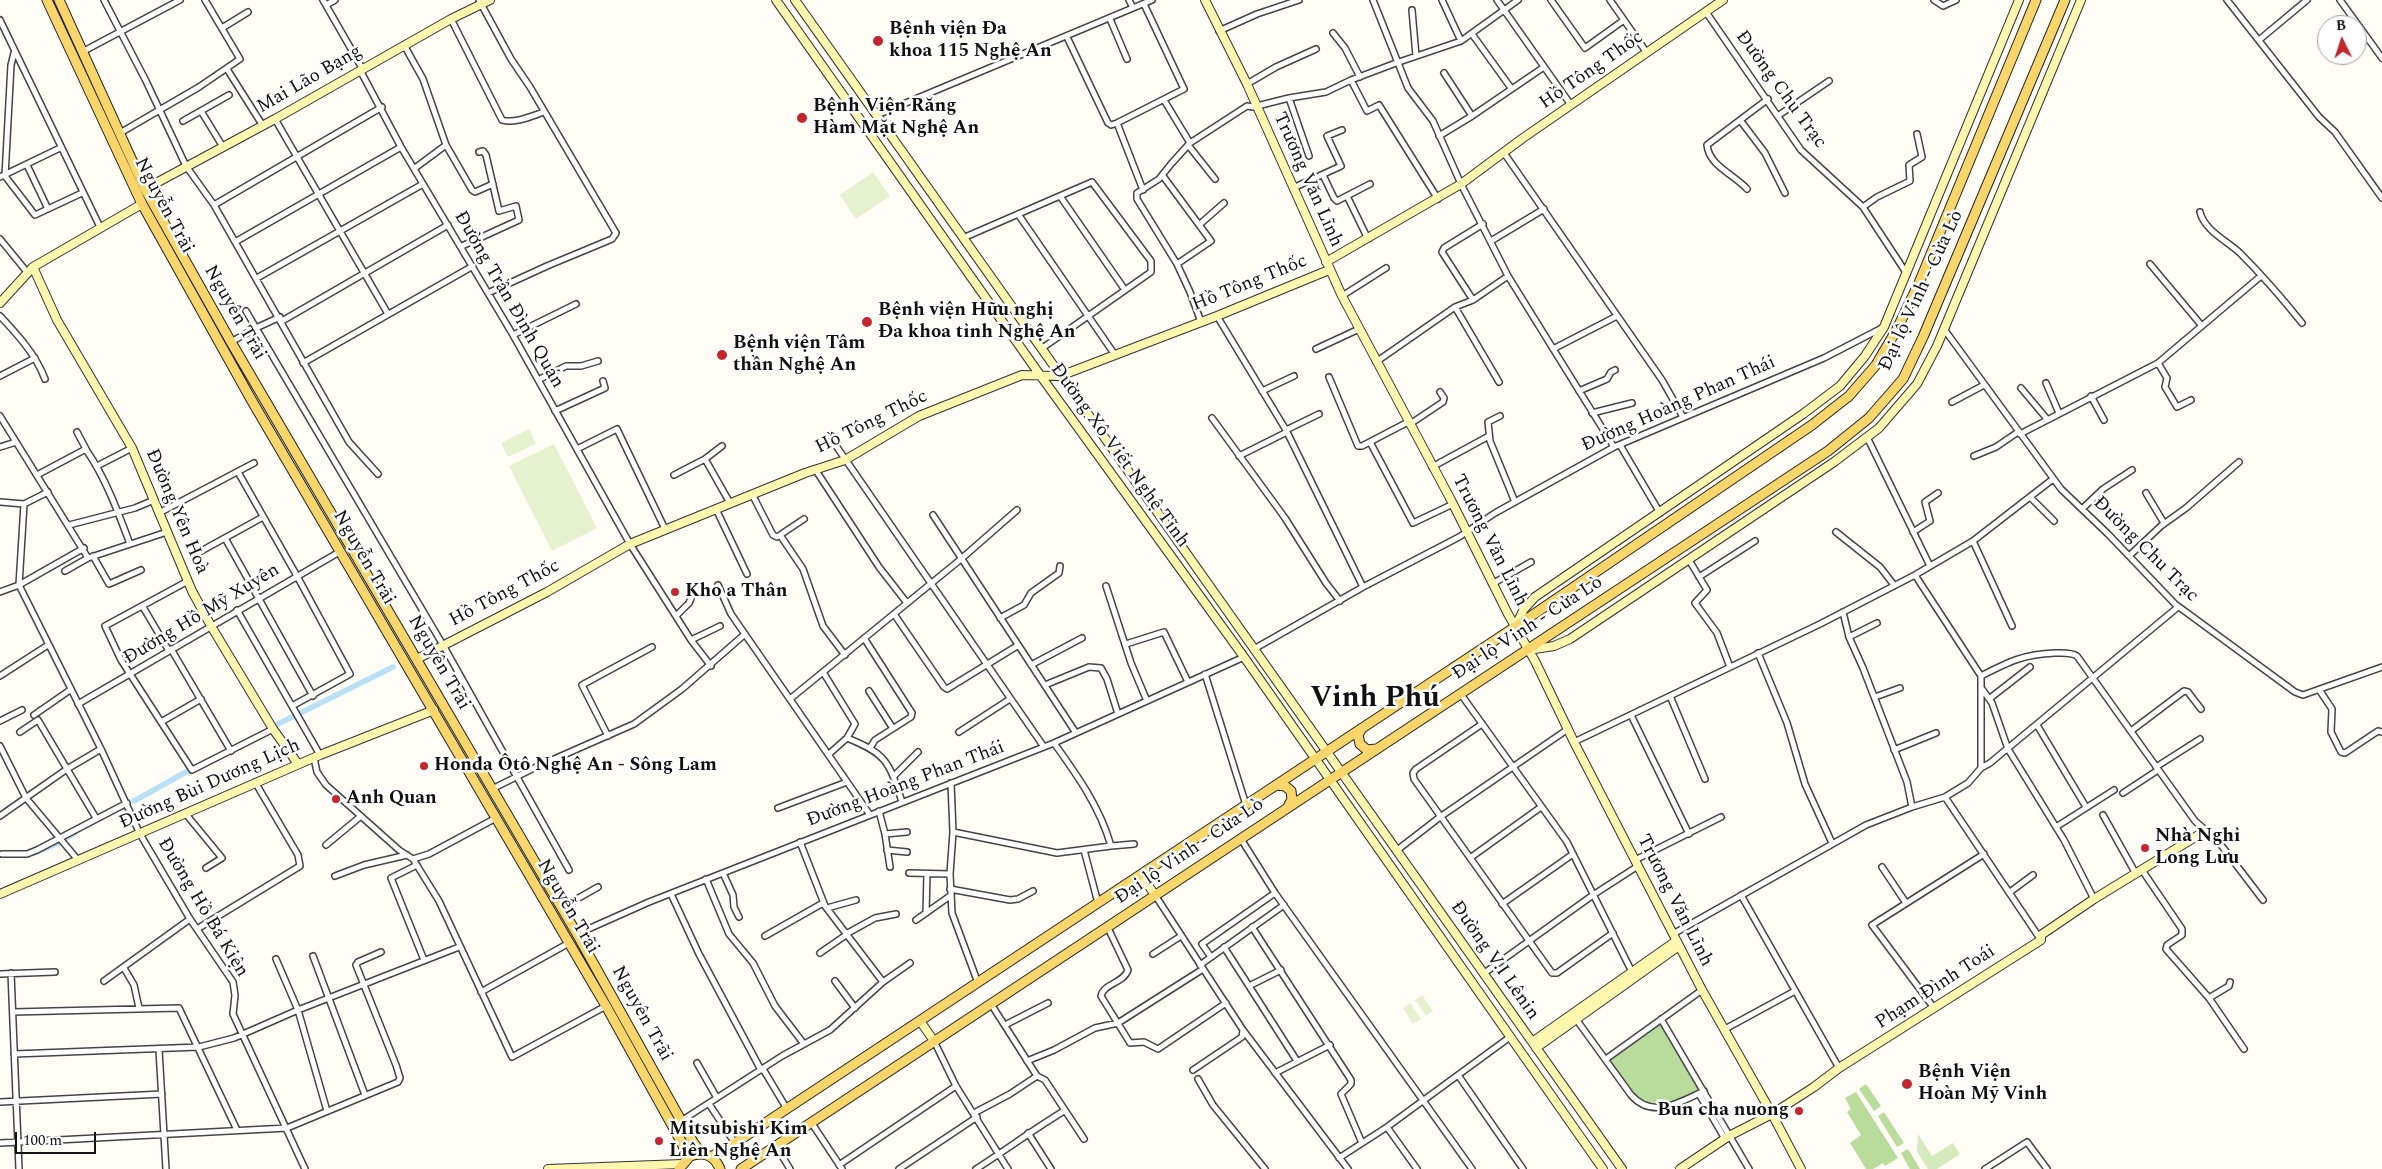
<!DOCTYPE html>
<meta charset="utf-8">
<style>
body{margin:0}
#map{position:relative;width:2382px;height:1169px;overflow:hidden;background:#fffdf5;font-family:Spectral,serif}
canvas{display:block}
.north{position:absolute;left:2317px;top:15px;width:50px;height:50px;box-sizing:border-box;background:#fff;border:1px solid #a0a0a0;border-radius:50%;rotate:356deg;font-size:14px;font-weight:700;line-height:20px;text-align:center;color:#111}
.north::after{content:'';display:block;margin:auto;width:18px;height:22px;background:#c4262e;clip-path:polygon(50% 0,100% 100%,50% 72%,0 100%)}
.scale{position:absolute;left:15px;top:1132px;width:81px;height:22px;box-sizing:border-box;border:2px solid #111;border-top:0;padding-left:6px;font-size:15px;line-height:18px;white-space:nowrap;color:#111;-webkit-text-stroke:4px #fff;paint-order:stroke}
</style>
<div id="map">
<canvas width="2382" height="1169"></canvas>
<div class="north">B</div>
<div class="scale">100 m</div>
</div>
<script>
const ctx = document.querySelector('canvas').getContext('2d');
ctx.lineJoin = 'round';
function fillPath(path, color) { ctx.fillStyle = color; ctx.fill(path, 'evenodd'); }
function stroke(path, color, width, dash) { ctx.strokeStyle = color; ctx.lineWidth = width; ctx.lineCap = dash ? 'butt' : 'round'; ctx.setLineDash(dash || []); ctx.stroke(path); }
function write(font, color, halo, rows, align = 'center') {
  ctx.font = font + ' Spectral,serif'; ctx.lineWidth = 5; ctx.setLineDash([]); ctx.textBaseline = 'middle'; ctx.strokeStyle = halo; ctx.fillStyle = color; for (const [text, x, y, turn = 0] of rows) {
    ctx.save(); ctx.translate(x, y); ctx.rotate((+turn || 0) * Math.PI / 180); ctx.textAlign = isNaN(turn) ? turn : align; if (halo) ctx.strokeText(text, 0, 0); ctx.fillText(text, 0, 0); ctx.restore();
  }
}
fillPath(new Path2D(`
 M 1918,1134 L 1932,1156 L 1953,1143 L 1960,1154 L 1937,1169 L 1928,1169 L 1917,1152 Z`), '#d5ebbd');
fillPath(new Path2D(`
 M 1661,1019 L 1704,1091 L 1666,1108 L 1639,1103 L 1606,1059 Z
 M 1866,1084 L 1881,1106 L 1874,1111 L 1859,1089 Z
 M 1856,1092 L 1898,1158 L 1885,1166 L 1883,1163 L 1873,1169 L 1866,1169 L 1850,1143 L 1861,1135 L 1847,1112 L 1851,1109 L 1845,1098 Z
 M 1884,1112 L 1904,1143 L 1897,1147 L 1878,1116 Z
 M 1908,1149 L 1920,1169 L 1910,1169 L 1901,1153 Z`), '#b9dc9c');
fillPath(new Path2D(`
 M 873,172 L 890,196 L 856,219 L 840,195 Z
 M 529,429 L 536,444 L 508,457 L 501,443 Z
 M 554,444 L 597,528 L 552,551 L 509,466 Z
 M 1422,995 L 1433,1011 L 1426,1016 L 1415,1000 Z
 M 1410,1003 L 1421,1019 L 1413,1024 L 1403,1008 Z`), '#e6f2cf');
stroke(new Path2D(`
 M 278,724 L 393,667
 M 134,801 L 195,767
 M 66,838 L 75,833
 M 37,852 L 58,843`), '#b9e0f7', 5.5);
const street = new Path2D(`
 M 104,0 L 146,81 L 186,166 L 214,205 L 349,442 L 378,474
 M 323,0 L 362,68
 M 479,0 L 511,59 L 530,87 L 616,233 L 612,239 L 547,266 L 488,293
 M 1129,0 L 1133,8
 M 1373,0 L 1408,88 L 1433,121 L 1461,184 L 1508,276 L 1614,447
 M 1442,0 L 1461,41
 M 1497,0 L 1571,105
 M 1551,0 L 1585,48 L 1624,20
 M 1610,0 L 1647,53
 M 1934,0 L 1943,6 L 1956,0
 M 2227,0 L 2319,117 L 2335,132 L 2382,198
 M 2340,0 L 2382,58
 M 326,5 L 335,0
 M 1412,10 L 1416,56
 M 1706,12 L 1801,150 L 1863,207 L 1907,274
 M 451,19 L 502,120 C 514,124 532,116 544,112
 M 1110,19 L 1127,59
 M 0,20 L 100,227
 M 222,28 L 248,12
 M 1219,31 L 1257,14 L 1299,0
 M 1333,33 L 1345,48 L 1360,77
 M 1472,34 L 1511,88
 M 1067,37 L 1108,123 L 1111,125 L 1117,123 L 1184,89 L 1144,4
 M 2259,40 L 2307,0
 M 404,45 L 423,79 L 446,145 L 472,190 L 475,192 L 493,184
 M 82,52 L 180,0
 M 14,53 L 11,65 L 5,176 L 35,215 L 82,193
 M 227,69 L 263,126
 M 360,70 L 401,147 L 513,335 L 630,544 L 691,640 L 711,666
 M 1444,73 L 1472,116 L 1544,67
 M 1351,80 L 1367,111 L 1379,105 L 1438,199
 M 1247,84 L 1276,67 L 1316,49
 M 1289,98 L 1309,156
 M 1164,100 L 1190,143
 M 201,111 L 223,147
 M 877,115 L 1152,0
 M 1779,115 L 1829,81
 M 275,119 L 388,314
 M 1740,120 L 1765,153 L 1785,193
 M 183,121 L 229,95
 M 1117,123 L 1143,190
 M 120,133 L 199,87 L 240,59 L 205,0
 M 1439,136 L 1472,116
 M 1188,145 L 1215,179
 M 1504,153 L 1662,380 L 1683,417
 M 27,165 L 48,209
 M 415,168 L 446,145
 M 1323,175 L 1334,198 L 1337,201 L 1370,184
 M 1163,176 L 1211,241 L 1177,264
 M 0,177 L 60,148
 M 1293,188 L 1341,166 L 1327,136 L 1342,130
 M 1747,189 C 1735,175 1709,166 1707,145 L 1768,99
 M 1060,196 L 1125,290
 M 1347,196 L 1368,239
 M 214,205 L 382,107
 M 1863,207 L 1877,197 L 1910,181 L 1909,165 L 1922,157 L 1917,134
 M 2200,212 C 2204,230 2227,241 2240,253 C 2262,275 2282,298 2302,323
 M 1018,214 L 1115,355
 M 1199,225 L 1224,203
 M 963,238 L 1092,182 L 1151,261 L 1151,272 L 1041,349
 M 0,239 L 27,272
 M 1491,241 L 1544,209
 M 235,242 L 401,147
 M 462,246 L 519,220 L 516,206 L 499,211 L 486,155 L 483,151 L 479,152
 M 2150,264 L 2202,326
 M 257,278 L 423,184
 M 1342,296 L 1386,268
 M 1473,300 L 1442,252 L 1444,248 L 1483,224
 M 1455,307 L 1499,382
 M 246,311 L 256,328 L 280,317
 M 0,316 C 18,335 36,355 45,379
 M 1217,316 L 1286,430 L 1363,587
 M 282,321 L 448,225
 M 1201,322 L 1190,292 L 1177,264 L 1137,199 L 1137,193 L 1159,179 L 1171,164 L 1190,143 L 1247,106 L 1253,107 L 1289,98 L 1326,92 L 1351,80 L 1396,63 L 1461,41 L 1518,0
 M 1944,329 L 2061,489 L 2108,534 L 2175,604 L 2295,692 L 2303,695 L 2382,667
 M 513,335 L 576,304
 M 231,342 L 256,328 L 443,645 L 569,870
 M 1316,349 L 1359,329
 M 1553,349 L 1617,316
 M 1376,362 L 1455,307 L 1473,300 L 1508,276
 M 303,363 L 473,266
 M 2158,363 L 2167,378 L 2165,387 L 2177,407 L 2191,400
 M 0,376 L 35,358
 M 1329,377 L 1358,446 L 1362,446 L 1408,422
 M 538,380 L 566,366 L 581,366 L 598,361
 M 2046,383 L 2059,413
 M 2021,388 L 2047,419
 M 1262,391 L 1294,376
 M 1579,391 L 1607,379 L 1611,372 L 1615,370
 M 2091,396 L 2104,420
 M 1952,402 L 1984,385
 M 555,411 L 605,388 L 603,381
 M 1592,413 L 1632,403
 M 0,416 L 88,558 L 167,532
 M 1500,416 L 1488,422 L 1490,441 L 1515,502
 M 1212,418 L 1285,518 L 1326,583 L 1340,601
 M 1410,424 L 1443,402 L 1444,398 L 1440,392
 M 1286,430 L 1319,414
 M 77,432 L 87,451
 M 2020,434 L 2158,363 L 2261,276
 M 1867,437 L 1930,566
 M 832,440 L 1044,747
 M 1370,442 L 1413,523 L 1453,504
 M 1620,445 L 1660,513
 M 0,447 L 16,442
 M 577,449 L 617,429 L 665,529
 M 1239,456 L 1287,432
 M 1974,456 L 1996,447 L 2018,432
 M 705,459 L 730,503
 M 97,466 L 132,448
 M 1432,467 L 1489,436
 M 815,469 L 879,567 L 907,603
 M 238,472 L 297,576 L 350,674 L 292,706
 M 37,475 L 84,450 L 87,451 C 106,479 118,512 130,544
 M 674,475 L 705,459 L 722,446
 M 2146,493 L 2164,523
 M 752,494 L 773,535 L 777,537 L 780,535 L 803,569 L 823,626 L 845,655
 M 2030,497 L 2054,521
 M 0,502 L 24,504 L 48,492
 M 24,504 L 19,585 L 101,749 L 140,834 L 190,919 L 233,982 L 235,995 L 233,1014 L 305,1169
 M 716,509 L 747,574
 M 2082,509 L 2103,489 L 2132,470
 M 159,513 L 254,463
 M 933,515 L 1076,733
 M 69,525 L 135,508 L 154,500
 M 1836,532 L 1880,567 L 1894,585
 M 1913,532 L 1930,521 L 1925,502 L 1938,493
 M 780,535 L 804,519
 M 225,538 L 313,696
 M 1973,541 L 2012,626
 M 194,555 L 263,517
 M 93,556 L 109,584 L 141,570
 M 2129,556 L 2161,526 L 2186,508 L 2239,462
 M 1689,560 L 1707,590 L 1695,603 L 1717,633 L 1730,667
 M 65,571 L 88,558
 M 1915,575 L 1981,676 L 1981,768
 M 1699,577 L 1755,541
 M 188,581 L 105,626 L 121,660 L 192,770 L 273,729
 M 1492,584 L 1531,562
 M 718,585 L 731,614 L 870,815
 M 1106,586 L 1131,663 L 1147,701
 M 0,592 L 19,585 L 84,548
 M 143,607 L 169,651
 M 237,610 L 320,755
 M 1843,612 L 1849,637 L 1863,668 L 1907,782 L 1912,807
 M 894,614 L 944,687 L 947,689 L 1017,646
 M 676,616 L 689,603 L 692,596
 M 1000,618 L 1024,605 L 1031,593 L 1059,573 L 1060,566
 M 1849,637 L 1877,623
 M 864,638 L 912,713 L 911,717 L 875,740 L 870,748
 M 691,640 L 720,626
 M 1126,644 L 1164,632 L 1188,682
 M 171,649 L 231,751
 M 1254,649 L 1363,587 L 1459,537 L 1495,513 L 1614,447 L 1824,358 L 1882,328
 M 1758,653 L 1787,723 L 1805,784 L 1832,843
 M 1031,665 L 1082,638
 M 823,672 L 855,724 L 847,738 L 829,754
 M 1205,674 L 1246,805
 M 0,676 L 48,645
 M 1981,676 C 2008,662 2024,654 2055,653 C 2062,653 2071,652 2077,656 L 2195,821 L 2218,841 L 2263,900
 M 1045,685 L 1089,667 L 1101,668 L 1107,679 L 1118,714
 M 1982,689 L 1992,703 L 2008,749 L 2064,840 L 2094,899
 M 869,691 L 892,727
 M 2320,691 L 2332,709 L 2331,732 L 2341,752 L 2345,753 L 2378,731 L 2382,732
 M 1460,693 L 1567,842 L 1632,972
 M 1670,696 L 1705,779
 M 1875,697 L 1900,688
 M 790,699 L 961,559 L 1017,510
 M 1989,699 L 2030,667
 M 78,704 L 341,551
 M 34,715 L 70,690
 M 1631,715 L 1689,834
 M 0,721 L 22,710
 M 161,722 L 201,699
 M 1482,724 L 1416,769 L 1413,773 L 1414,779 L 1552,973 L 1557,973 L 1613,933
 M 2037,725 L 2086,807
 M 2131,731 L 2184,691 L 2188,692 L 2201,709
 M 959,732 L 1010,699
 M 608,736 L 582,685 L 652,647
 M 847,738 C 887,754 889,762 902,802
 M 1574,742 L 1820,624 L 1915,575 L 1973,541 L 2053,479
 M 0,746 L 26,798 L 78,860
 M 1894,750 L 1936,733
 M 314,758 L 317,772 L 326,785 L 399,850 L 413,859 L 439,901 L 512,1057 L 606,1006
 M 2156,767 L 2200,739
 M 894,776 L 918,752
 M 951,783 L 953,832 L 950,874 L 952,913 L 978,983
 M 492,789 L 536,767 L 634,724 L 682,689 L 745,634
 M 2123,793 L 2158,770
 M 1945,797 L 2041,940
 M 778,808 L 847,782
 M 879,811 L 885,834 L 890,867
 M 185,813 L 222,858 L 206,868
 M 2103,815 L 2136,874
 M 0,816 L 67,769 L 38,720 L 20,732
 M 96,818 L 67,769 L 101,749
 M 2056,827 L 2114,790
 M 953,832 L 1057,853 L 1111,846 C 1100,807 1077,775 1054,743
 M 885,834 L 907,832
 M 1241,839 L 1275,893 L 1472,1169
 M 800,842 L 825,906 L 883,982
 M 326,845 L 361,816
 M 1111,846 L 1134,844
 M 887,850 L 907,852
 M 1084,850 L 1098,903
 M 1396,851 L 1440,817 L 1568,729
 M 2,854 L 27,854 L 37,850 L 127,803
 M 1470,858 L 1541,807
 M 413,859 L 429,854 L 496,818
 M 1635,860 L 1721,817
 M 417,865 L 391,878 L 424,960
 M 1882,867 L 1906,903
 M 2142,870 L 2182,929 L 2182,935 L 2167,945 L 2166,949 L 2209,998 L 2244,1049
 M 723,873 L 733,895 L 734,907 L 739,917
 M 909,873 L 950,874
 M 335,876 L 364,865 L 407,855
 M 706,879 L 729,934 L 753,963 L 775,1006 L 804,1044
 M 950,889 L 1010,900 L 1018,899 L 1033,891
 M 2010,892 L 2033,875
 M 671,894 L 699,954 L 761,1070
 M 1155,895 L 1243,1030 L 1242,1037 L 1193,1070
 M 1741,895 L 1839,1068
 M 1502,904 L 1573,854
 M 561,908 L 598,887
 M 827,908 L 856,900
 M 926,913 L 927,874
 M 916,920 L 950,896
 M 1107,926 L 1128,970 C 1124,983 1104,983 1101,996 L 1130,1043 L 1144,1042 L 1158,1049 L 1226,1003
 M 1252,927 L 1351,1080 L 1351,1084 L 1341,1094 L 1362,1143
 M 197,929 L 300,866 L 298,855 L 255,782
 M 577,934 L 649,902 L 1054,743 L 1244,657
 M 846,934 L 875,918 L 896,914
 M 1673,934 L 1866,825 L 1912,807 L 1945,797 L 1968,783 L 1981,768 L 1990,763 L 2178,607
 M 765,936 L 823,903
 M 1224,947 L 1297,1061
 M 820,953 L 846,935
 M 1153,954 L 1181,936
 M 313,956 L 365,1095
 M 1211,957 L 1202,944 L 1275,893
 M 276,959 L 298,1010 L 327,1111
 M 1200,965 L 1284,905
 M 124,968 L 134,985 L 139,1008
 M 11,973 L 19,1169
 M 0,974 L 55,972
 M 1483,974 L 1593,895 L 1638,866
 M 104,981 L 190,919
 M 835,981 L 855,1008
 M 1249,986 L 1281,970
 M 481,992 L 569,943
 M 2209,998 L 2229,986 L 2230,982
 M 991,1004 L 1037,1076 L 1045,1080 L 1084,1139
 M 1934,1008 L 1872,925 L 1984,854
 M 13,1012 L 179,1008 L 237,1130
 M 1576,1019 L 1631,1095 C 1653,1120 1680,1102 1704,1091
 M 1661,1019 L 1749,1169
 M 1005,1025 L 1048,1003
 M 1725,1029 L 1795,991
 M 1243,1030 L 1348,1169
 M 934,1041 L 956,1086 L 1008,1169
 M 159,1050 L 166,1169
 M 14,1054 L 199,1047 L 234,1038 L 298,1010 L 459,947
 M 1606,1059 L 1702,990
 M 1027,1061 L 1054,1050 L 1095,1028 L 1118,1023 L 1203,969
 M 697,1063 L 717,1098
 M 763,1069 L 787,1109
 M 1275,1073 L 1330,1045
 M 1458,1075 L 1523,1169
 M 1198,1079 L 1213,1105 L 1265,1169
 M 1699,1094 L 1725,1139
 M 0,1102 L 162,1094
 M 709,1104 L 735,1143
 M 974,1113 L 1010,1094 L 1037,1076
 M 681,1121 L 782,1056 L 830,1030 L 883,982 L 910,963
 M 811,1122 L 842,1169
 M 1387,1127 L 1417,1169
 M 1028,1133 L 1051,1169
 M 0,1143 L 287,1128 L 398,1082 L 400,1078 L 396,1065 L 356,965 L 358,962 L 381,952
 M 776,1146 L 790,1169
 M 1339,1158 L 1387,1127 L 1510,1037
 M 839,1165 L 956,1086
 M 899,1169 L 977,1117
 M 976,1169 C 1006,1150 1034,1129 1064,1111
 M 1985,1169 L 2027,1142 L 2047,1169`);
const secondary = new Path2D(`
 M 776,0 L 1040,375 L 1244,657 L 1603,1169
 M 795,0 L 1622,1169
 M 1205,0 L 1247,84 L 1342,296 L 1451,500 L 1508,614 L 1535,661 L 1574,742 L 1702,990 L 1772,1114 L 1801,1169
 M 145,189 L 275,119 L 451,19 L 490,0
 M 1326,262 L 1461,184 L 1523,138 L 1723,0
 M 33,267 L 57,320 L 132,448 L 192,591 L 211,626 L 273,729 L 298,764
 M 0,303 L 33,267 L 142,204
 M 1515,627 L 1524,609 L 1535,597 L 1803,414 L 1840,386 L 1865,356 L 1884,327 L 2019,0
 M 1528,650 L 1554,646 L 1570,639 L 1834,462 L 1879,428 L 1917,384 L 1937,346 L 2081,0
 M 417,659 L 547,592 L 630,544 L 805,473 L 845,460 L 919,416 L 1022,375 L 1060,376 L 1217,316 L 1329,270
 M 1141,875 L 1155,895
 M 0,894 L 320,755 L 434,710
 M 920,1021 L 934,1041
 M 1532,1042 L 1676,941
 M 1536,1048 L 1679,946
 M 548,1169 L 682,1164
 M 1680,1169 L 1729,1136 L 1772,1114 L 1814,1087 L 1839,1068 L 2041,940 L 2041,935 L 2094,899 L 2205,831`);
const primary = new Path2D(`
 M 47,0 L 142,204 L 252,401 L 606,1006 L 682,1143 L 687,1158
 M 59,0 L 145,189 L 231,342 L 577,934 L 693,1142 L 702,1154
 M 1362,728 L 1358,735 L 1360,744 L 1367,750 L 1376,749
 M 1276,785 L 1285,786 L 1291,791 L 1292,799 L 1288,807
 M 711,1157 L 735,1143 L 1515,627 L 1812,425 L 1849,396 L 1876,365 L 1897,329 L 1919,283 L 2036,0
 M 679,1169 L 690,1156 C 704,1151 715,1156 720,1169
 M 741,1169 L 1828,451 L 1869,418 L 1903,379 L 1923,337 L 2065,0`);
stroke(street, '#444', 8);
stroke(secondary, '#333', 10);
stroke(primary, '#222', 11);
stroke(street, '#fff', 5);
stroke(secondary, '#fff6b0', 8);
stroke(primary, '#f9d66b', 9);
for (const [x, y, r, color] of [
 [878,41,6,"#c4262e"],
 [802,118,6,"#c4262e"],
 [867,322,6,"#c4262e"],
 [722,355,6,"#c4262e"],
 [675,592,5,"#c4262e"],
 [424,766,5,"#c4262e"],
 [336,799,5,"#c4262e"],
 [2145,848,5,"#c4262e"],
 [1907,1084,6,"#c4262e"],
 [1799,1111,5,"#c4262e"],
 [659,1141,5,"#c4262e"]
]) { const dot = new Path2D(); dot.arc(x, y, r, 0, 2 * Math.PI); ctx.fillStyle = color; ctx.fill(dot); stroke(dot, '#fff', 2); }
write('bold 19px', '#111', '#fff', [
 ["Bệnh viện Đa",889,30],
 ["khoa 115 Nghệ An",889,52],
 ["Bệnh Viện Răng",813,107],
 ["Hàm Mặt Nghệ An",813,129],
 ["Bệnh viện Hữu nghị",878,311],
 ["Đa khoa tỉnh Nghệ An",878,333],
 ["Bệnh viện Tâm",733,344],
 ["thần Nghệ An",733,366],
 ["Kho a Thân",685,592],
 ["Honda Ôtô Nghệ An - Sông Lam",434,766],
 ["Anh Quan",346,799],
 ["Nhà Nghỉ",2155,837],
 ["Long Lưu",2155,859],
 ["Bệnh Viện",1918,1073],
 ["Hoàn Mỹ Vinh",1918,1095],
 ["Bun cha nuong",1789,1111,"right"],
 ["Mitsubishi Kim",669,1130],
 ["Liên Nghệ An",669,1152]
], 'left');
write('19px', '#111', '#fff', [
 ["Hồ Tông Thốc",1592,71,-35],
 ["Mai Lão Bạng",310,80,-30],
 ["Đường Chu Trạc",1780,90,54],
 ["Trương Văn Lĩnh",1307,180,66],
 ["Nguyễn Trãi",163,206,62],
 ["Hồ Tông Thốc",1250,284,-22],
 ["Đại lộ Vinh - Cửa Lò",1922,291,-65],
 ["Đường Trần Đình Quán",508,300,60],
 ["Nguyên Trãi",234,313,60],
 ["Đường Hoàng Phan Thái",1679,405,-24],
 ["Hồ Tông Thốc",872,423,-26],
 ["Đường Xô Viết Nghệ Tĩnh",1119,456,54],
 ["Đường Yên Hoà",176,512,67],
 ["Trương Văn Lĩnh",1489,541,63],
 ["Đường Chu Trạc",2145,550,45],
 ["Nguyễn Trãi",363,558,60],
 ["Hồ Tông Thốc",505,594,-28],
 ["Đường Hồ Mỹ Xuyên",202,615,-31],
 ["Đại lộ Vinh - Cửa Lò",1528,629,-33],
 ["Nguyên Trãi",438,663,60],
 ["Đường Bùi Dương Lịch",210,785,-24],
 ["Đường Hoàng Phan Thái",906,785,-21],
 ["Đại lộ Vinh - Cửa Lò",1190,852,-34],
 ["Trương Văn Lĩnh",1674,901,63],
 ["Nguyễn Trãi",567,907,60],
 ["Đường Hồ Bá Kiện",202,908,59],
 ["Đường V.I Lênin",1494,961,55],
 ["Phạm Đình Toái",1936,988,-33],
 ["Nguyên Trãi",641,1014,61]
]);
write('bold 29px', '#111', '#fff', [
 ["Vinh Phú",1375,700]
]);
</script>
